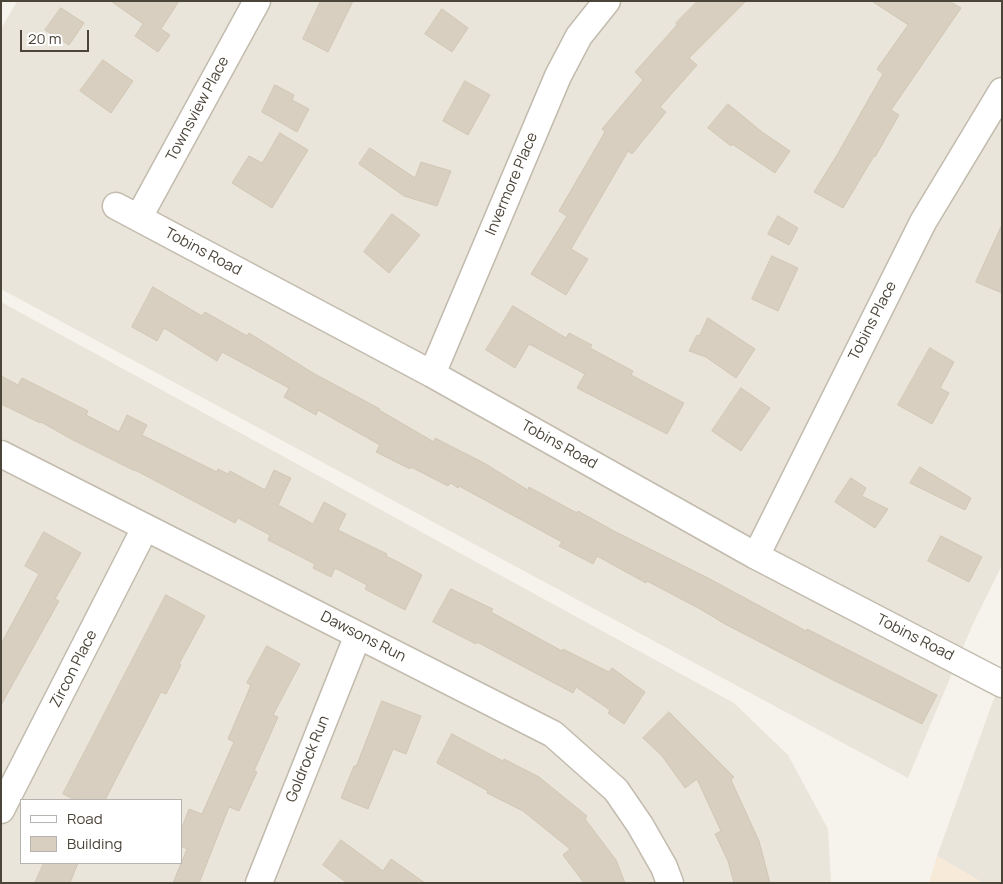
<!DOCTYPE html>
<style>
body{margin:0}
#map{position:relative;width:1003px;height:884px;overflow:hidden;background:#f6f3ec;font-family:Manrope,sans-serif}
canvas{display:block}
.frame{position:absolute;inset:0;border:2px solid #4b4439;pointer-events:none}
.legend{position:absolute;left:20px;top:799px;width:162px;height:65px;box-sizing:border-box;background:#fff;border:1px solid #b7b4b0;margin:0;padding:6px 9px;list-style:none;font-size:15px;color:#4b4439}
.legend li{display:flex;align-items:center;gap:10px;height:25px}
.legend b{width:25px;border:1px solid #b7b4b0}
.scale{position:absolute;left:20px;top:30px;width:69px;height:22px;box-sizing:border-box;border:2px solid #4b4439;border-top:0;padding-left:6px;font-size:15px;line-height:18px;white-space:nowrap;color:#4b4439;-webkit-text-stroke:4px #fff;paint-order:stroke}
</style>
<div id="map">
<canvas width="1003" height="884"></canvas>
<div class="frame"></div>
<ul class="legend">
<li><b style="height:6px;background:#fff"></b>Road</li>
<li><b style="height:14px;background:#d8cfc1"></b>Building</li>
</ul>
<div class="scale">20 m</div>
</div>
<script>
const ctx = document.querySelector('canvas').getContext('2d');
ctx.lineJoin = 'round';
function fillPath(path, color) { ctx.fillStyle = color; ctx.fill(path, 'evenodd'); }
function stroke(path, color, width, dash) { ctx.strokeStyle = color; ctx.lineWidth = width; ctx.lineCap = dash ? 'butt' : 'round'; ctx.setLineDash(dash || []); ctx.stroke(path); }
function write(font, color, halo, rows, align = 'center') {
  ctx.font = font + ' Manrope,sans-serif'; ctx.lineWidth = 4; ctx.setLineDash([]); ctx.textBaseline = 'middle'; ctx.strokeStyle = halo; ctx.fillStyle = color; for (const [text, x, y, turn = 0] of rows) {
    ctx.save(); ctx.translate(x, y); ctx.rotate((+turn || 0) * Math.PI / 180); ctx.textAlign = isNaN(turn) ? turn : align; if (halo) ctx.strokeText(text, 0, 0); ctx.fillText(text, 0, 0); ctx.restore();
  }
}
fillPath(new Path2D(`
 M 17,1 L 1002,1 L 1002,565 L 972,626 L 908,778 L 1,289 L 1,29 Z
 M 1,302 L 734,703 L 788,755 L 828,829 L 831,883 L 1,883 ZM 21,800 L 181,800 L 181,863 L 21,863 Z
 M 1002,684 L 1002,883 L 983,883 L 937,856 L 993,701 Z`), '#eae5da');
fillPath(new Path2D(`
 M 937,856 L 983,883 L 929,883 Z`), '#f7ead8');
const building = new Path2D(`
 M 111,1 L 179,1 L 161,29 L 170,35 L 158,52 L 135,36 L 143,24 Z
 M 321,1 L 353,1 L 328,52 L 303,39 Z
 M 698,1 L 746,1 L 689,58 L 697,65 L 660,107 L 666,112 L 632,154 L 628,151 L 571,249 L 588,259 L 566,295 L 531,274 L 567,216 L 559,211 L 605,132 L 602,129 L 643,80 L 635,72 L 677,25 L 676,23 Z
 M 872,1 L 949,1 L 961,8 L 891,110 L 899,115 L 875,157 L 874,156 L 843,208 L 814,192 L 837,155 L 883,74 L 877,69 L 908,25 Z
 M 61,8 L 84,23 L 69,45 L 45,30 Z
 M 442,9 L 468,28 L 452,52 L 425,34 Z
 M 103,60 L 133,81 L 111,113 L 80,91 Z
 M 465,81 L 490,95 L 468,135 L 443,121 Z
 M 275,85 L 294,95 L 292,100 L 309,109 L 297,132 L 262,112 Z
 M 728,104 L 762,132 L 790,151 L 775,173 L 732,144 L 731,146 L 708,128 Z
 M 280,133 L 308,150 L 272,208 L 232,183 L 249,156 L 262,163 Z
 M 370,148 L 415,178 L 421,162 L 451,171 L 437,206 L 404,196 L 359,164 Z
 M 392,214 L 420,235 L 389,273 L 364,252 Z
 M 778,216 L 798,228 L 789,245 L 768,234 Z
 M 1002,225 L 1002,293 L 976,282 Z
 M 772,256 L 798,268 L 778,311 L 752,299 Z
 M 153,287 L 202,316 L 205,312 L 247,336 L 249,333 L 313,373 L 380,409 L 379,410 L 434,442 L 435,438 L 484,463 L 528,490 L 529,487 L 577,513 L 578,511 L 614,531 L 708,578 L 806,631 L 807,629 L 937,695 L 922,724 L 835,681 L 725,624 L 700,609 L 647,581 L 646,583 L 597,556 L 593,564 L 559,546 L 562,542 L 459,486 L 458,488 L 451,483 L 448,486 L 411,467 L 410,469 L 376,452 L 380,445 L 318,410 L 316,415 L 284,397 L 289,388 L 222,352 L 217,361 L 164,328 L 157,341 L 132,327 Z
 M 513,306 L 566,338 L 569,333 L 592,345 L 590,348 L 633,371 L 631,375 L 684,403 L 667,434 L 577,388 L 585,374 L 529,344 L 515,368 L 486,350 Z
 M 708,318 L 755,349 L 736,378 L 706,357 L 689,351 L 697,335 L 699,336 Z
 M 930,348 L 954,362 L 940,388 L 949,393 L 932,424 L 898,405 Z
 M 1,376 L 18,385 L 22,378 L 88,411 L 86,415 L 119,432 L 127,415 L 147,425 L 142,435 L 217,472 L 218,469 L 228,474 L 230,471 L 265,490 L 274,470 L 291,478 L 278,505 L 313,524 L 324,502 L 346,514 L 338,530 L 387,554 L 386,556 L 398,562 L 422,575 L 405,610 L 365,589 L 367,585 L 335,568 L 331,577 L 313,568 L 315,564 L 268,540 L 270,535 L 238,518 L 235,523 L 135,470 L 135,471 L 73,440 L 41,422 L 40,423 L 1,404 Z
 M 741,388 L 770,408 L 741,451 L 712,431 Z
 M 920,467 L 971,498 L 965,510 L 910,483 Z
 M 851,478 L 866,488 L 862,496 L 888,509 L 875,528 L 835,502 Z
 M 44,532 L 81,553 L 55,599 L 59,601 L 1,705 L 1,644 L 39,574 L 25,566 Z
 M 941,536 L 982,557 L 969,582 L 928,561 Z
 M 451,589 L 493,609 L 491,612 L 562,651 L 563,649 L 609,672 L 612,668 L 645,692 L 624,724 L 608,713 L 610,710 L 576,687 L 573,693 L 477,642 L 476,644 L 433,622 Z
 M 166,595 L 205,616 L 179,664 L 181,665 L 166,694 L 161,692 L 105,800 L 75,800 L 63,794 Z
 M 267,646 L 300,664 L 273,715 L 278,717 L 254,771 L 257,772 L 239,811 L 229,807 L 199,883 L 173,883 L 187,849 L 181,846 L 181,830 L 189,809 L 202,814 L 234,742 L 228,739 L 251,685 L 247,683 Z
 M 382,701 L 421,716 L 406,754 L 393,749 L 368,809 L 341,798 L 354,766 L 356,766 Z
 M 669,712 L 734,777 L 731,780 L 759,841 L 770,883 L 734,883 L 728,861 L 715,834 L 721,831 L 697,779 L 685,788 L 662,756 L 643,738 Z
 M 452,734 L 503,761 L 504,759 L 539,777 L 587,816 L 585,819 L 616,860 L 625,883 L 584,883 L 563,855 L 570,849 L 523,811 L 487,793 L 488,791 L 437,763 Z
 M 341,840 L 383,871 L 391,859 L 425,883 L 347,883 L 323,865 Z
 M 44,863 L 78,863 L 70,883 L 35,883 Z`);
fillPath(building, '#d8cfc1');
stroke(building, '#d3c7b4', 1);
const street = new Path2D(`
 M 116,206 L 432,374 L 756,556 L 1002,684
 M 139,217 L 257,1
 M 432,374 L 558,76 L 579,36 L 607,1
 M 1,454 L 553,734 L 616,790 L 640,825 L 664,867 L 670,883
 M 756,556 L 923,222 L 1002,91
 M 1,810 L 145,528
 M 259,883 L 358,635`);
stroke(street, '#c2bbae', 29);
stroke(street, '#fff', 26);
write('15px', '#4b4439', '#fff', [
 ["Townsview Place",198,109,-62],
 ["Invermore Place",512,184,-67],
 ["Tobins Road",203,252,28],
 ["Tobins Place",873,321,-63],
 ["Tobins Road",559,445,29],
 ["Dawsons Run",363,637,27],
 ["Tobins Road",915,638,27],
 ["Zircon Place",74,669,-63],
 ["Goldrock Run",308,759,-68]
]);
</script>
